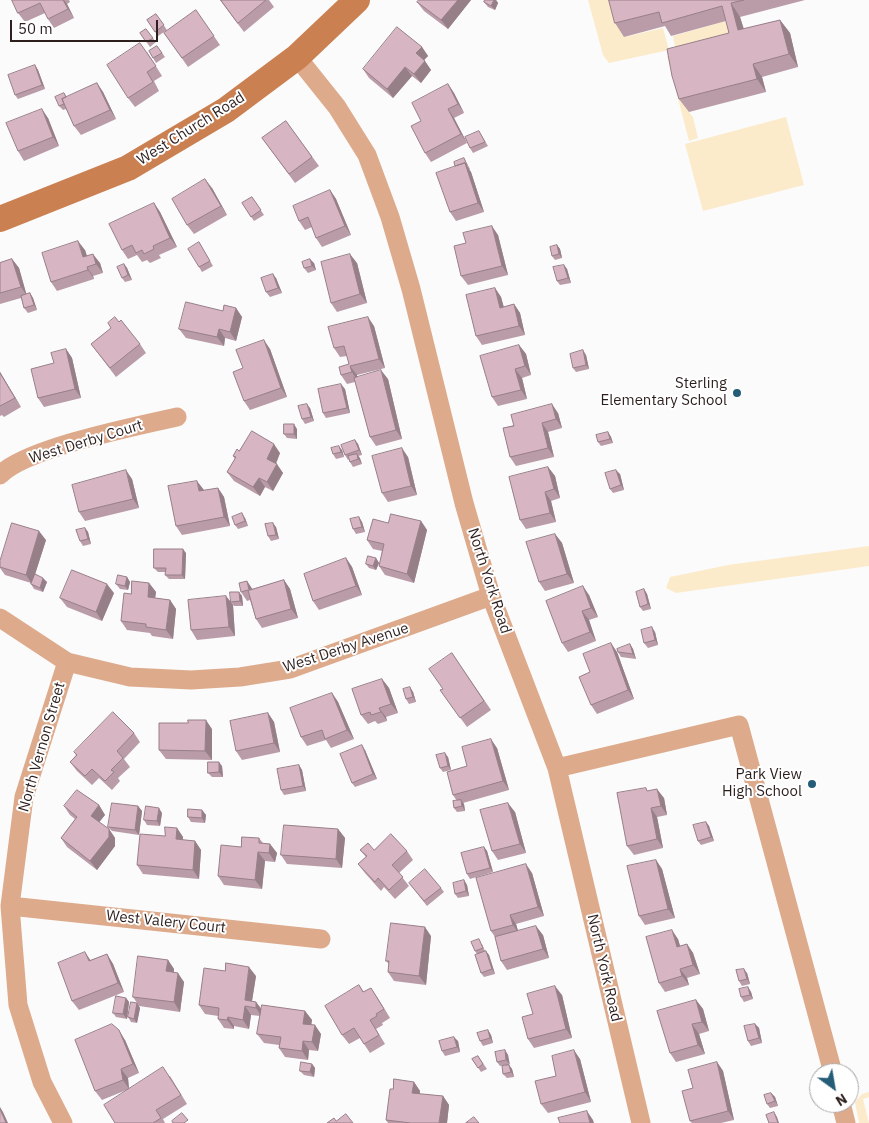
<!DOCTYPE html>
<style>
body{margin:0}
#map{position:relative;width:869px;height:1123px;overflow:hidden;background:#fbfbfb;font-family:"IBM Plex Sans",sans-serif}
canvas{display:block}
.north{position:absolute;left:809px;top:1063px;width:50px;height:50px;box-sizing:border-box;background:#fff;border:1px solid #aba5a5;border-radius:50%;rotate:148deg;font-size:14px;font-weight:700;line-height:20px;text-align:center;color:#2d1f1e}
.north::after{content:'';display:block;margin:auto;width:18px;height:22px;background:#255c77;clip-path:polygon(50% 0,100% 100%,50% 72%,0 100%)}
.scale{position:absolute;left:10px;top:20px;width:148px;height:22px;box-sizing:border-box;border:2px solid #2d1f1e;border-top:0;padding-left:6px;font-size:15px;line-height:18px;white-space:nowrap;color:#2d1f1e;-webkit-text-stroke:4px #fff;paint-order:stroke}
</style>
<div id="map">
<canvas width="869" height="1123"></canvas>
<div class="north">N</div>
<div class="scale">50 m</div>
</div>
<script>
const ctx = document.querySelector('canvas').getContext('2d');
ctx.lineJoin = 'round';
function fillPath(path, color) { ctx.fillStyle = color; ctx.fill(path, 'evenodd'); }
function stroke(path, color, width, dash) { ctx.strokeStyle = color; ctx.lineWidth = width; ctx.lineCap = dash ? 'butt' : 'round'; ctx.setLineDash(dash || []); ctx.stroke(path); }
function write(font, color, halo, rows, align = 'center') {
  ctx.font = font + ' "IBM Plex Sans",sans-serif'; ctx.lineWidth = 4; ctx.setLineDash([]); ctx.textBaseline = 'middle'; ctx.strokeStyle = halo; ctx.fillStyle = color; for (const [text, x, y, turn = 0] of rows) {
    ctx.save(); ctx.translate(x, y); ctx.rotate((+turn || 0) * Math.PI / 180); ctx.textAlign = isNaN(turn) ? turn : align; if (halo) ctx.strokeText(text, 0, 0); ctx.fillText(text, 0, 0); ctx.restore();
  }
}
fillPath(new Path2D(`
 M 588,0 L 614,0 L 625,37 L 663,28 L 669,50 L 609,63 L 603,55 Z
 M 730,20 L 733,31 L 727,34 L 675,47 L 673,36 Z
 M 675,53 L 689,112 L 693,117 L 698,138 L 689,141 L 667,56 Z
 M 786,117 L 804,185 L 703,211 L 685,144 Z
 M 869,546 L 869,566 L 676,593 L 666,588 L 670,577 L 728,565 Z
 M 869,1092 L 869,1097 L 863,1099 L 869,1123 L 859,1123 L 855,1102 L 862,1094 Z`), '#fcebcb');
stroke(new Path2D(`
 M 297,57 L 337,107 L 367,155 L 390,217 L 411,289 L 464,503 L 491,596 L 557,768 L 641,1123
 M 0,475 C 26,448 137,426 177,417
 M 0,618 L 67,662 L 130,677 L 191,680 L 240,677 L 290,669 L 491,596
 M 557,768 L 739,725 L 833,1073
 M 10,906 L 321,939
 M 841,1103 L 846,1123
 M 63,1123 L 42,1082 L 18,1005 L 10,906 L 24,797 L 67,662`), '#ddaa8b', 19);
stroke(new Path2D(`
 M 0,219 L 128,168 L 226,110 L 297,57 L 357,0`), '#ca8051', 26);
fillPath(new Path2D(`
 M 12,0 L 69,0 L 70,2 L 67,4 L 74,18 L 54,28 L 48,19 L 45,13 L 25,22 L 18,13 Z
 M 220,0 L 269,0 L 274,7 L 244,32 Z
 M 419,0 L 471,0 L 448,29 L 424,11 L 417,2 Z
 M 485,0 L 496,0 L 498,3 L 495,10 L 488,7 L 484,2 Z
 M 609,0 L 805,0 L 740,17 L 744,29 L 780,20 L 790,33 L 798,67 L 762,77 L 766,92 L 689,112 L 679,99 L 729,33 L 726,21 L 671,36 L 665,26 L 624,37 L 615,23 Z
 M 196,10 L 220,45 L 188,67 L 164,33 Z
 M 156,14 L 167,30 L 158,36 L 147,20 Z
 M 146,29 L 156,42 L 150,47 L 140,33 Z
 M 157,46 L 165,57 L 156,63 L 149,51 Z
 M 422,47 L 428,56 L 424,60 L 431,70 L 421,83 L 412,76 L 393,98 L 369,78 L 363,69 Z
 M 147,52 L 162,76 L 154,81 L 159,91 L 135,107 L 128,98 Z
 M 35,65 L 38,70 L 45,89 L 18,99 L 15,95 Z
 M 97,83 L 103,92 L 116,119 L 81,135 L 74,126 L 66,109 L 63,110 L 59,106 L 64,93 L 67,97 Z
 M 448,84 L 454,93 L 464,113 L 454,118 L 467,143 L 431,162 L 425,153 L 421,121 Z
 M 48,118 L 59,146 L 24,161 L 18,151 Z
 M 286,121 L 319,166 L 295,183 L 262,138 Z
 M 479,131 L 488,146 L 473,153 L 470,148 Z
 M 464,158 L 470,169 L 469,170 L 471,172 L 484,212 L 456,221 L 450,212 L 455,166 Z
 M 212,188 L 227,215 L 194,234 L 187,225 Z
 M 330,190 L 336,199 L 351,235 L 322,247 L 316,238 L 312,227 L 305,230 L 299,221 Z
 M 252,197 L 264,215 L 254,221 L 242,203 Z
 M 154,203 L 160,212 L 177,247 L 159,255 L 161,258 L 150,263 L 147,260 L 142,262 L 137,255 L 128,259 L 122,250 Z
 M 498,235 L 508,275 L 468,285 L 461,276 Z
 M 199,242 L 213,266 L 202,272 L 199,267 Z
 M 557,245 L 560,249 L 562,258 L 555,260 L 552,256 Z
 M 85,250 L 87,256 L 100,263 L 103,273 L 93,276 L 94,279 L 57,291 L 51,282 Z
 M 12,259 L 19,268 L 26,294 L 30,293 L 33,298 L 37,310 L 28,313 L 24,308 L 21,298 L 0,304 L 0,263 Z
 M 314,263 L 316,270 L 308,273 L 304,268 Z
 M 357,263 L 367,303 L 337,312 L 331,303 Z
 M 124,264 L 127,268 L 132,280 L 125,282 L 122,278 Z
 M 564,265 L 567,269 L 571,283 L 560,285 L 557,281 Z
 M 276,278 L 282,293 L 270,297 L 266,292 Z
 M 495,288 L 501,297 L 504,307 L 514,304 L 520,313 L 525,335 L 482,345 L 476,336 Z
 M 236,308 L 242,317 L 236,341 L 225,338 L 224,346 L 186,338 L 179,329 L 223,311 Z
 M 119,322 L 140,344 L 146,353 L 116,377 L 91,344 Z
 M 374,326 L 385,368 L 357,375 L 357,377 L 388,379 L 402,439 L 376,446 L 370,437 L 355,382 L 347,384 L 341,375 L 349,364 L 347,356 L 340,357 L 334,348 Z
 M 519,345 L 526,354 L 531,375 L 522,378 L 527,399 L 498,406 L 492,397 Z
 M 66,349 L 72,358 L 81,398 L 44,407 L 38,398 Z
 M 270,349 L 287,397 L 250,410 L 244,401 L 243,368 Z
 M 586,355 L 589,369 L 576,372 L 573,368 Z
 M 0,372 L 21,407 L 4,417 L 2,415 L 0,416 Z
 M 345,389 L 350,413 L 326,418 L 323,413 Z
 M 310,408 L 314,421 L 305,424 L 302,419 Z
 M 558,413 L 562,428 L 548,432 L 554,457 L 516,466 L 510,457 L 503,428 Z
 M 297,429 L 297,439 L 287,438 L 284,434 Z
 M 608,432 L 611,437 L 613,443 L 601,446 L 598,442 Z
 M 355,440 L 358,444 L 362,455 L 358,456 L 362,464 L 353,467 L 350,462 L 349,459 L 348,460 L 345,455 Z
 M 342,450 L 344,457 L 336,459 L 333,454 Z
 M 239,451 L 280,453 L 276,464 L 283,473 L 273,491 L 265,487 L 260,496 L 234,481 L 227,472 L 235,459 L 233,456 Z
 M 408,457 L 417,495 L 388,502 L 382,493 Z
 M 548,467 L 555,476 L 560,498 L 551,501 L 556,522 L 526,529 L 520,520 Z
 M 620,474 L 624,490 L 613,493 L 610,489 Z
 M 132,479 L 139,508 L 85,521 L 79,512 Z
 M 218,488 L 224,497 L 230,526 L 182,535 L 176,526 L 204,490 L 204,491 Z
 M 359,517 L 362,522 L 365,532 L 356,534 L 353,529 Z
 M 245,518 L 248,526 L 238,529 L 235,525 Z
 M 421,521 L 427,530 L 414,583 L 385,575 L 379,566 L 382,551 L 373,549 L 367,540 Z
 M 276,527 L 279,539 L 271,541 L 268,536 Z
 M 85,528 L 88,532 L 91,544 L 83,546 L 80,541 Z
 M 555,534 L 562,543 L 574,583 L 545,591 L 539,582 Z
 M 46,540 L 35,574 L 47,582 L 43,592 L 34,589 L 31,584 L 31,583 L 5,575 L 0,568 L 0,561 Z
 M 186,553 L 185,579 L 169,579 L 165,575 L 166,572 L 158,572 L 154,568 Z
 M 346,558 L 352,567 L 362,595 L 319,610 L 313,601 Z
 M 376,558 L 379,563 L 376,570 L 369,568 L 366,564 Z
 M 127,577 L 130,582 L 128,590 L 120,589 L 116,584 Z
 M 284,580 L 290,589 L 298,618 L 262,628 L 256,619 L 250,600 L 247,601 L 241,592 L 247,581 L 252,589 Z
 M 149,583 L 156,592 L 155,598 L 170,600 L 176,609 L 173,639 L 152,636 L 150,633 L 127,630 L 121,621 L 131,594 Z
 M 644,589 L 647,594 L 651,609 L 643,611 L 640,607 Z
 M 239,592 L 242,596 L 243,606 L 234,606 L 231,602 Z
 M 114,593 L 102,621 L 67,607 L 60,598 Z
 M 589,595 L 598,617 L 589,620 L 596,641 L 568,652 L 562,643 Z
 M 226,596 L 233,605 L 235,636 L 197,640 L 191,630 Z
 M 655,632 L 658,645 L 648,648 L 644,643 Z
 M 630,644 L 633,649 L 636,659 L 621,657 L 618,652 Z
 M 617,652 L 634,699 L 597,714 L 591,705 L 590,672 Z
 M 452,653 L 491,710 L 467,727 L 440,690 L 443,689 Z
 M 382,679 L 389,688 L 398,713 L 386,717 L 387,721 L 378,724 L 375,721 L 368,724 L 361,715 Z
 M 410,687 L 413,692 L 416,702 L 409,704 L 406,699 Z
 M 332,693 L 338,702 L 354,739 L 331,748 L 326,740 L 307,746 L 301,737 Z
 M 268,713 L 274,722 L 280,752 L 242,760 L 236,751 Z
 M 212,729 L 212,760 L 166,759 L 159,750 Z
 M 134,733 L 140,742 L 124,759 L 130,767 L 118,778 L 120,781 L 112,790 L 99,778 L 92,785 L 77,771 L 70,762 L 76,755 L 74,752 Z
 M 497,748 L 509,790 L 463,803 L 464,804 L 465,811 L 457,812 L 454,808 L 457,801 L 453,795 L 467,766 Z
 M 365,750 L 377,779 L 355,787 L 352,783 Z
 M 448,757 L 451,770 L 443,772 L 440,768 Z
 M 299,765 L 302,770 L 306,791 L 284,795 L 281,790 Z
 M 222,766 L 223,777 L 212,777 L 208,773 Z
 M 648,791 L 664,798 L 667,815 L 657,817 L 663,848 L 634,855 L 627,846 Z
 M 99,805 L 105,815 L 99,822 L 109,829 L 115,838 L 115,846 L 97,870 L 67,847 L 61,838 L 75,819 L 70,815 L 64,806 Z
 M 138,806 L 142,811 L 139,835 L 112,831 L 108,827 Z
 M 202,810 L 206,815 L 205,823 L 191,822 L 188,817 Z
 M 515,812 L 526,853 L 498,860 L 492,851 Z
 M 162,813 L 160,826 L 147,825 L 144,820 Z
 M 706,822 L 709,826 L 714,841 L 701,845 L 698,841 Z
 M 177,828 L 183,837 L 183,840 L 195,841 L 201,850 L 199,879 L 143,874 L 137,865 L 165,836 Z
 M 338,829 L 345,838 L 342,868 L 287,864 L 281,855 Z
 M 259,838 L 263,843 L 270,844 L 277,853 L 275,862 L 265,861 L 262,889 L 224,885 L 218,876 L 241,847 Z
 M 484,847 L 487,851 L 493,872 L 470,879 L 467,874 Z
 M 360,850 L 374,850 L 407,851 L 413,860 L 399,873 L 409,886 L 395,899 L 384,887 L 381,891 L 365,873 L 358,864 L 366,857 Z
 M 656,860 L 662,869 L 675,918 L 645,925 L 639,916 Z
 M 532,873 L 544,916 L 516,924 L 518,931 L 543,935 L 549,958 L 507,970 L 501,961 L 495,937 L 491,931 Z
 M 464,880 L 467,885 L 469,896 L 458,898 L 455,894 Z
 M 409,883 L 441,888 L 444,892 L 427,906 Z
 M 431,936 L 426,985 L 394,981 L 388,972 L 389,964 L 386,961 Z
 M 678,939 L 680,946 L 687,944 L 693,953 L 700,974 L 687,978 L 689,985 L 665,992 L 659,983 Z
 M 482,944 L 485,951 L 489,955 L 495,974 L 484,977 L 481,973 L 477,954 L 475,951 Z
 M 107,954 L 113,964 L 124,992 L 79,1010 L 72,1001 L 91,960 Z
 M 168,960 L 174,969 L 174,972 L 184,982 L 180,1012 L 139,1006 L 133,997 Z
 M 747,973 L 750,984 L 742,986 L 739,981 Z
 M 256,976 L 252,1001 L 256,1002 L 261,1009 L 305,1011 L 312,1020 L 311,1025 L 321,1034 L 318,1051 L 309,1050 L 308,1060 L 285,1057 L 279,1048 L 279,1045 L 264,1043 L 257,1034 L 260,1016 L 251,1015 L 249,1029 L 234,1026 L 234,1029 L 224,1028 L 218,1019 L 218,1016 L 205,1014 L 199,1005 Z
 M 359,985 L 364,992 L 371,988 L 390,1018 L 382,1023 L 383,1025 L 376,1029 L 385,1044 L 370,1053 L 360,1038 L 349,1044 L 342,1035 Z
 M 748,987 L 751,992 L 753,999 L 744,1002 L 741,997 Z
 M 562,995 L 572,1038 L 534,1048 L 528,1039 L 533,1014 Z
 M 126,998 L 129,1002 L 127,1019 L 116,1017 L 113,1013 Z
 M 696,1000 L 703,1009 L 709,1031 L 699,1034 L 705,1054 L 676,1062 L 670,1053 Z
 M 137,1003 L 140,1008 L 137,1023 L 131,1022 L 128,1017 Z
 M 755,1024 L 759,1028 L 762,1043 L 751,1046 L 748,1041 Z
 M 488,1030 L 491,1035 L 493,1043 L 483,1046 L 480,1041 Z
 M 125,1040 L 139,1073 L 128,1078 L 129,1089 L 170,1076 L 187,1104 L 163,1119 L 165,1123 L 115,1123 L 129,1089 L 102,1100 L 95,1091 Z
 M 458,1041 L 460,1052 L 445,1056 L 442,1051 Z
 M 505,1050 L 508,1055 L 509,1065 L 512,1069 L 514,1077 L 507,1078 L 503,1074 L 506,1065 L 500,1066 L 497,1062 Z
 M 478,1056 L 487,1069 L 481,1072 L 472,1059 Z
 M 580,1059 L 591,1102 L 548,1113 L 541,1104 L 556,1076 Z
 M 717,1062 L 723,1071 L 734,1120 L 721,1123 L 692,1123 L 690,1121 L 693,1088 Z
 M 312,1064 L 315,1068 L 314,1077 L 304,1075 L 300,1071 Z
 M 414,1082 L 420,1091 L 420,1094 L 443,1096 L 449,1105 L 447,1123 L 388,1123 L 386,1120 L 393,1089 Z
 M 771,1093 L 775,1097 L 778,1106 L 770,1108 L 767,1104 Z`), '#ba9ca8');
fillPath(new Path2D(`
 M 63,0 L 64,0 L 67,4 L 74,18 L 68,9 Z
 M 458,0 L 471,0 L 448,29 L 441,20 Z
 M 494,0 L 496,0 L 498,3 L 495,10 L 491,6 Z
 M 731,3 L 740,17 L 748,44 L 738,30 Z
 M 780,20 L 790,33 L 798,67 L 789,54 Z
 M 422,47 L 428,56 L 422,62 L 416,53 Z
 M 425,61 L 431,70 L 421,83 L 414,74 Z
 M 753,64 L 762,77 L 766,92 L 757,79 Z
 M 35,65 L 38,70 L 45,89 L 42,85 Z
 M 405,67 L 412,76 L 393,98 L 387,89 Z
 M 97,83 L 103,92 L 116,119 L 110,110 Z
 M 448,84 L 454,93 L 464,113 L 458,104 Z
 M 42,109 L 48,118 L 59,146 L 53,137 Z
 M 448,109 L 454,118 L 467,143 L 461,134 Z
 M 465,163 L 471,172 L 484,212 L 478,203 Z
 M 205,179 L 212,188 L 227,215 L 221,206 Z
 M 330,190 L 336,199 L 351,235 L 345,226 Z
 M 154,203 L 160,212 L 177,247 L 170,238 Z
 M 492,226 L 498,235 L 508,275 L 502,266 Z
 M 78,241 L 85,250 L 90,266 L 83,257 Z
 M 557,245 L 560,249 L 562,258 L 559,254 Z
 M 93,254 L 100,263 L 103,273 L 96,264 Z
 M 350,254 L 357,263 L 367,303 L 360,294 Z
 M 12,259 L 19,268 L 27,296 L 21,287 Z
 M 310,259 L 314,263 L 316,270 L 312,266 Z
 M 124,264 L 127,268 L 132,280 L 128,275 Z
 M 564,265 L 567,269 L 571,283 L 568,278 Z
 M 87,267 L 93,276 L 94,279 L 88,270 Z
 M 273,274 L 276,278 L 282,293 L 278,288 Z
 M 495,288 L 501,297 L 506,317 L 500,308 Z
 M 30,293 L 33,298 L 37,310 L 34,305 Z
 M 514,304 L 520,313 L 525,335 L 519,326 Z
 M 236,308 L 242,317 L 236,341 L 230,332 Z
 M 368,317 L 374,326 L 385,368 L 379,359 Z
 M 219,329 L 225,338 L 224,346 L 217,337 Z
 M 264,340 L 270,349 L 287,397 L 281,388 Z
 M 519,345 L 526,354 L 531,375 L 525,366 Z
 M 66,349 L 72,358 L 81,398 L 75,389 Z
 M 583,350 L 586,355 L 589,369 L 586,365 Z
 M 350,366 L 357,375 L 358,382 L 352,372 Z
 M 515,369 L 522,378 L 527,399 L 521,390 Z
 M 381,370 L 388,379 L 402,439 L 396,430 Z
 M 0,372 L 21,407 L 15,398 L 0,373 Z
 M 341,384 L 345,389 L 350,413 L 347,408 Z
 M 307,404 L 310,408 L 314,421 L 311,417 Z
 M 552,404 L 558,413 L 562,428 L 556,419 Z
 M 542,423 L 548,432 L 554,457 L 548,448 Z
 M 294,424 L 297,429 L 297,439 L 294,434 Z
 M 608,432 L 611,437 L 613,443 L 610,439 Z
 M 355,440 L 358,444 L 362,455 L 359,450 Z
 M 274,444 L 280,453 L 274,468 L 267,459 Z
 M 339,446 L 342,450 L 344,457 L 341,452 Z
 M 402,448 L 408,457 L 417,495 L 411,486 Z
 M 357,454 L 360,458 L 362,464 L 358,459 Z
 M 277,464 L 283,473 L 273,491 L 267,482 Z
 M 548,467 L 555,476 L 560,498 L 554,489 Z
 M 126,470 L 132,479 L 139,508 L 133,499 Z
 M 616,470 L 620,474 L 624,490 L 621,485 Z
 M 259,478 L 265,487 L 260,496 L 253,487 Z
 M 197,481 L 204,490 L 206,500 L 199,491 Z
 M 218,488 L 224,497 L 230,526 L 224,517 Z
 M 545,492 L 551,501 L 556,522 L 550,513 Z
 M 242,513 L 245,518 L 248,526 L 245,521 Z
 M 359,517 L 362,522 L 365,532 L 362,527 Z
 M 421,521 L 427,530 L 414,583 L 407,574 Z
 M 273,523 L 276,527 L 279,539 L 276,535 Z
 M 85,528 L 88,532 L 91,544 L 88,539 Z
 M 39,531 L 46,540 L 32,584 L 26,575 Z
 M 555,534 L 562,543 L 574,583 L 567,574 Z
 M 183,549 L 186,553 L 185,579 L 182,575 Z
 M 346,558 L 352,567 L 362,595 L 356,586 Z
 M 376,558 L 379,563 L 376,570 L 373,566 Z
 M 127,577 L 130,582 L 128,590 L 125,586 Z
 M 43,578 L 47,582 L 43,592 L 40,588 Z
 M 284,580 L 290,589 L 298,618 L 291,609 Z
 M 247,581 L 253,590 L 249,590 Z
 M 149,583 L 156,592 L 154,606 L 148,597 Z
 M 107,584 L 114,593 L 102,621 L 96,612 Z
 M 583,586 L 589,595 L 598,617 L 591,608 Z
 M 644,589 L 647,594 L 651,609 L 648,604 Z
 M 239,592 L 242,596 L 243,606 L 240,601 Z
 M 226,596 L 233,605 L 235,636 L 229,627 Z
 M 170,600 L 176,609 L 173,639 L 166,630 Z
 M 582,611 L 589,620 L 596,641 L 590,632 Z
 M 652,627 L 655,632 L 658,645 L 655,640 Z
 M 611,643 L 617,652 L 634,699 L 628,690 Z
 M 630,644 L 633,649 L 636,659 L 633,654 Z
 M 382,679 L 389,688 L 398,713 L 391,704 Z
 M 410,687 L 413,692 L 416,702 L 413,697 Z
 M 332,693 L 338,702 L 354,739 L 347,730 Z
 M 379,708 L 386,717 L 387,721 L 381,712 Z
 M 268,713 L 274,722 L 280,752 L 274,743 Z
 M 206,720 L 212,729 L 212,760 L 205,751 Z
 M 491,739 L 497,748 L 509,790 L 503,781 Z
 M 362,745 L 365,750 L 377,779 L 373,774 Z
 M 445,753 L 448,757 L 451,770 L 448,766 Z
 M 219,762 L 222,766 L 223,777 L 219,772 Z
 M 299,765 L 302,770 L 306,791 L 303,786 Z
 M 657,789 L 664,798 L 667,815 L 661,806 Z
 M 461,800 L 464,804 L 465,811 L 462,806 Z
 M 508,803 L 515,812 L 526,853 L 520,844 Z
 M 99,805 L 105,815 L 97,825 L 91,816 Z
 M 138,806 L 142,811 L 139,835 L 135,830 Z
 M 159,808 L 162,813 L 160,826 L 157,821 Z
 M 651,808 L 657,817 L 663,848 L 657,839 Z
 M 202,810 L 206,815 L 205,823 L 202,818 Z
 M 706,822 L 709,826 L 714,841 L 711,837 Z
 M 177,828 L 183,837 L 182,848 L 176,839 Z
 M 109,829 L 115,838 L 115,846 L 97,870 L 90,861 Z
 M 338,829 L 345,838 L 342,868 L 336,859 Z
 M 195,841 L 201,850 L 199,879 L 193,870 Z
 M 270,844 L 277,853 L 275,862 L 269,853 Z
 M 484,847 L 487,851 L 493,872 L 490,868 Z
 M 258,852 L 265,861 L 262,889 L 255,880 Z
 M 656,860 L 662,869 L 675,918 L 668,909 Z
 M 526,864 L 532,873 L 544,916 L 538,907 Z
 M 464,880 L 467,885 L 469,896 L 466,891 Z
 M 510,915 L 516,924 L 519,934 L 513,925 Z
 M 536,926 L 543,935 L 549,958 L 543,949 Z
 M 425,927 L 431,936 L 426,985 L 419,976 Z
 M 672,930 L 678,939 L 683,956 L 677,947 Z
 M 687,944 L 693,953 L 700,974 L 693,965 Z
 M 486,951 L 489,955 L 495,974 L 492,969 Z
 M 85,952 L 91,961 L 89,961 Z
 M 107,954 L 113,964 L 124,992 L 118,983 Z
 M 168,960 L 174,969 L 173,980 L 166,971 Z
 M 249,967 L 256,976 L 251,1007 L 245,1000 Z
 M 680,969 L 687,978 L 689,985 L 682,976 Z
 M 744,969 L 747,973 L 750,984 L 747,979 Z
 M 178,973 L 184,982 L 180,1012 L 174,1002 Z
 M 555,986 L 562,995 L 572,1038 L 566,1029 Z
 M 748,987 L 751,992 L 753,999 L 750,995 Z
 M 371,988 L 377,997 L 390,1018 L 384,1009 Z
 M 126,998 L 129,1002 L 127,1019 L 123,1014 Z
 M 696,1000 L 703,1009 L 709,1031 L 702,1022 Z
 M 256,1002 L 263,1011 L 262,1017 L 256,1008 Z
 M 137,1003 L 140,1008 L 137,1023 L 134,1019 Z
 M 245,1006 L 251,1015 L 249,1029 L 243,1020 Z
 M 305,1011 L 312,1020 L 310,1033 L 303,1024 Z
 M 228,1017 L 234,1026 L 234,1029 L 227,1020 Z
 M 692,1024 L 699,1034 L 705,1054 L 698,1045 Z
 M 755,1024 L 759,1028 L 762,1043 L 759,1038 Z
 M 315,1025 L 321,1034 L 318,1051 L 312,1042 Z
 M 119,1030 L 125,1040 L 139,1073 L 133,1064 Z
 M 488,1030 L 491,1035 L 493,1043 L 490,1038 Z
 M 454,1037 L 458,1041 L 460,1052 L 457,1047 Z
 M 303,1041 L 309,1050 L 308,1060 L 302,1051 Z
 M 505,1050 L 508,1055 L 510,1065 L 506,1060 Z
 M 574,1050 L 580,1059 L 591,1102 L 585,1092 Z
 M 717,1062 L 723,1071 L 734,1120 L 728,1111 Z
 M 312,1064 L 315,1068 L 314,1077 L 310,1072 Z
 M 509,1065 L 512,1069 L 514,1077 L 511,1072 Z
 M 121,1069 L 128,1078 L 129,1089 L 123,1080 Z
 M 414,1082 L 420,1091 L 419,1102 L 412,1093 Z
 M 771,1093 L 775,1097 L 778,1106 L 775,1101 Z
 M 443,1096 L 449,1105 L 447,1123 L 439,1123 Z
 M 0,1107 L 3,1112 L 8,1123 L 6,1123 L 0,1109 Z
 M 587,1111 L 593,1120 L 594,1123 L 590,1123 Z
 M 774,1112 L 777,1117 L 779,1123 L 778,1123 Z`), '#977f88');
const building = new Path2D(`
 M 12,0 L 63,0 L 68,9 L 48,19 L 40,3 L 18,13 Z
 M 221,0 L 266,0 L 238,23 Z
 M 419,0 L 458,0 L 441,20 L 417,2 Z
 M 485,0 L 494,0 L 491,6 L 484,2 Z
 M 609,0 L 744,0 L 731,3 L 738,30 L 780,20 L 789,54 L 753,64 L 757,79 L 679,99 L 672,76 L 667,49 L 729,33 L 722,6 L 662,23 L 659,12 L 615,23 Z
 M 196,10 L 214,36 L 182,58 L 164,33 Z
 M 156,14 L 164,25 L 155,32 L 147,20 Z
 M 397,27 L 422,47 L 416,53 L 425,61 L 414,74 L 405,67 L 387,89 L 363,69 Z
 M 146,29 L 153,38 L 146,42 L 140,33 Z
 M 140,43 L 156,66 L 147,72 L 153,82 L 128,98 L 107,65 Z
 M 157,46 L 162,53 L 153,58 L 149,51 Z
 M 35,65 L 42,85 L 15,95 L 8,75 Z
 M 97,83 L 110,110 L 74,126 L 62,99 Z
 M 448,84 L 458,104 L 448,109 L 461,134 L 425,153 L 411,126 L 421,121 L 412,103 Z
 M 64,93 L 66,97 L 62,99 L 64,104 L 59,106 L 55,97 Z
 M 42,109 L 53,137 L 18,151 L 6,123 Z
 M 286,121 L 312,157 L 289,174 L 262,138 Z
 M 479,131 L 485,142 L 470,148 L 465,137 Z
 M 464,158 L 467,165 L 466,165 L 465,163 L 455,166 L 454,162 Z
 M 465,163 L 478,203 L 450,212 L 436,173 Z
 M 205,179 L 221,206 L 187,225 L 172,199 Z
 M 330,190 L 345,226 L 316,238 L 308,217 L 299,221 L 293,206 Z
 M 252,197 L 261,210 L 251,217 L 242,203 Z
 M 154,203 L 170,238 L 153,246 L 154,249 L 144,254 L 142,250 L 136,253 L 132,245 L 122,250 L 109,224 Z
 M 492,226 L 502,266 L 461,276 L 454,246 L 466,243 L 463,233 Z
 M 78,241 L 83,257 L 93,254 L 96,264 L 87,267 L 88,270 L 51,282 L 42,253 Z
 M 199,242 L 210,261 L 199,267 L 188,249 Z
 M 557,245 L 559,254 L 552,256 L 550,247 Z
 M 350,254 L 360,294 L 331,303 L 321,262 Z
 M 12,259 L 21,287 L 0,293 L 0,263 Z
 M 310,259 L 312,266 L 304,268 L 302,262 Z
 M 124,264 L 128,275 L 122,278 L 117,267 Z
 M 564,265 L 568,278 L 557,281 L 553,267 Z
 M 273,274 L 278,288 L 266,292 L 261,278 Z
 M 495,288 L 500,308 L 514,304 L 519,326 L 476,336 L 466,295 Z
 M 30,293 L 34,305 L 24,308 L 21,296 Z
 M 186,302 L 223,311 L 224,305 L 236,308 L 230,332 L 219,329 L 217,337 L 179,329 Z
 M 115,317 L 119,322 L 121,320 L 140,344 L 110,368 L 91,344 L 111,328 L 108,323 Z
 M 368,317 L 379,359 L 350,366 L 352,372 L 341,375 L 339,367 L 349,364 L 344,346 L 334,348 L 328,327 Z
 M 264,340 L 281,388 L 244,401 L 233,372 L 243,368 L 236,350 Z
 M 519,345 L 525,366 L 515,369 L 521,390 L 492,397 L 480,356 Z
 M 66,349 L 75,389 L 38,398 L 31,369 L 54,363 L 51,353 Z
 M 583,350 L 586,365 L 573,368 L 570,354 Z
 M 381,370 L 396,430 L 370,437 L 354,378 Z
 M 0,373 L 15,398 L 0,406 Z
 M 341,384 L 347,408 L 323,413 L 318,389 Z
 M 307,404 L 311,417 L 302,419 L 298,406 Z
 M 552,404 L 556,419 L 542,423 L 548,448 L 510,457 L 503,428 L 514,426 L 511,415 Z
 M 284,424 L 294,424 L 294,434 L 284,434 Z
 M 252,431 L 274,444 L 267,459 L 277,464 L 267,482 L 259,478 L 253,487 L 227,472 L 236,457 L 233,456 L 237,449 L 239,451 Z
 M 608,432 L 610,439 L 598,442 L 596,435 Z
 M 355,440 L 359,450 L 345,455 L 341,445 Z
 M 339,446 L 341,452 L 333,454 L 331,448 Z
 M 402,448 L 411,486 L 382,493 L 372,456 Z
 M 357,454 L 358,459 L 350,462 L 348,456 Z
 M 548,467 L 554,489 L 545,492 L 550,513 L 520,520 L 509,477 Z
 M 126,470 L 133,499 L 79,512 L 72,485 Z
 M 616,470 L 621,485 L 610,489 L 605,473 Z
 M 197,481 L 199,491 L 218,488 L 224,517 L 176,526 L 168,486 Z
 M 242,513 L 245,521 L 235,525 L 232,517 Z
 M 391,514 L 421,521 L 407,574 L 379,566 L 384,544 L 367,540 L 373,519 L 388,523 Z
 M 359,517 L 362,527 L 353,529 L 350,519 Z
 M 12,523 L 39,531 L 26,575 L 0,567 L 0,561 Z
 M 273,523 L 276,535 L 268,536 L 265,524 Z
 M 85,528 L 88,539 L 80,541 L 76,530 Z
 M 555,534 L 567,574 L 539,582 L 526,542 Z
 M 154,549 L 183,549 L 182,575 L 165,575 L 166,568 L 154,568 Z
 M 368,556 L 376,558 L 373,566 L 366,564 Z
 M 346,558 L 356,586 L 313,601 L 304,574 Z
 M 72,570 L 107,584 L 96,612 L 60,598 Z
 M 35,574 L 43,578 L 40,588 L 31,584 Z
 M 118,575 L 127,577 L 125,586 L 116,584 Z
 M 284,580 L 291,609 L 256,619 L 248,590 L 241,592 L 239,583 L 247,581 L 249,590 Z
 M 132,581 L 149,583 L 148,597 L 170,600 L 166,630 L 146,627 L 146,624 L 121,621 L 124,593 L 131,594 Z
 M 583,586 L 591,608 L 582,611 L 590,632 L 562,643 L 546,601 Z
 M 644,589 L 648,604 L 640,607 L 636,592 Z
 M 230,592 L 239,592 L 240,601 L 231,602 Z
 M 226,596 L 229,627 L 191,630 L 188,600 Z
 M 652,627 L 655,640 L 644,643 L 641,630 Z
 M 611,643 L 628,690 L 591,705 L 579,677 L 590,672 L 583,654 Z
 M 630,644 L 633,654 L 618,652 L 617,649 Z
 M 452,653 L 484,701 L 460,718 L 440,690 L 443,689 L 429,669 Z
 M 382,679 L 391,704 L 379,708 L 381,712 L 371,715 L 370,712 L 361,715 L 352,689 Z
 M 410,687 L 413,697 L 406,699 L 403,689 Z
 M 332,693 L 347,730 L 325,739 L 322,730 L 301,737 L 290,708 Z
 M 113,712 L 134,733 L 117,751 L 123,758 L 111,770 L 114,772 L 105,781 L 92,769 L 85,776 L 70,762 L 77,755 L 74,752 Z
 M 268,713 L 274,743 L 236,751 L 230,721 Z
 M 188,720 L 206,720 L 205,751 L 159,750 L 159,723 L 188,723 Z
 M 491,739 L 503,781 L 453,795 L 447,772 L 467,766 L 462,747 Z
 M 362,745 L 373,774 L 352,783 L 340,754 Z
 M 445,753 L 448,766 L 440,768 L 436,755 Z
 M 208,762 L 219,762 L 219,772 L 208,773 Z
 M 299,765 L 303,786 L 281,790 L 277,769 Z
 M 646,788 L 647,791 L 657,789 L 661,806 L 651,808 L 657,839 L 627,846 L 617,793 Z
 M 77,790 L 99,805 L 91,816 L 109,829 L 109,837 L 90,861 L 61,838 L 77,817 L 64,806 Z
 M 461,800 L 462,806 L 454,808 L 453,801 Z
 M 112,803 L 138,806 L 135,830 L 108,827 Z
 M 508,803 L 520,844 L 492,851 L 480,810 Z
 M 146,806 L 159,808 L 157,821 L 144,820 Z
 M 188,809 L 202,810 L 202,818 L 188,817 Z
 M 706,822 L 711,837 L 698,841 L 693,825 Z
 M 284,825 L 338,829 L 336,859 L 281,855 Z
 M 165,827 L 177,828 L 176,839 L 195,841 L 193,870 L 137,865 L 140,834 L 165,836 Z
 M 391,834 L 407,851 L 392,865 L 403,877 L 389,890 L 378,878 L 375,882 L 358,864 L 367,856 L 360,850 L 368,843 L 374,850 Z
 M 242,837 L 259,838 L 259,843 L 270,844 L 269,853 L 258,852 L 255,880 L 218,876 L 221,845 L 241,847 Z
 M 484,847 L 490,868 L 467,874 L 461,853 Z
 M 656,860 L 668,909 L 639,916 L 627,866 Z
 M 526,864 L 538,907 L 510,915 L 513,925 L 491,931 L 476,878 Z
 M 425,869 L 441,888 L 424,901 L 409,883 Z
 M 464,880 L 466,891 L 455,894 L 453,883 Z
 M 391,923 L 425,927 L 419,976 L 388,972 L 389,961 L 386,961 Z
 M 536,926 L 543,949 L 501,961 L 495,937 Z
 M 672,930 L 677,947 L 687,944 L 693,965 L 680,969 L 682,976 L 659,983 L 646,937 Z
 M 479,939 L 483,948 L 475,951 L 471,942 Z
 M 486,951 L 492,969 L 481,973 L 475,955 Z
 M 85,952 L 89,961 L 107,954 L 118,983 L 72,1001 L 58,963 Z
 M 138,956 L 168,960 L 166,971 L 178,973 L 174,1002 L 133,997 Z
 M 226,963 L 249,967 L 245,1000 L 256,1002 L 256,1008 L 245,1006 L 243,1020 L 228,1017 L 227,1020 L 218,1019 L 219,1008 L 199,1005 L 204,968 L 225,971 Z
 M 744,969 L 747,979 L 739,981 L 736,970 Z
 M 359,985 L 363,992 L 371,988 L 384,1009 L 376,1014 L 377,1016 L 370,1020 L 379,1035 L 364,1044 L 354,1028 L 342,1035 L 325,1006 Z
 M 555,986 L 566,1029 L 528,1039 L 522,1017 L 533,1014 L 527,994 Z
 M 748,987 L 750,995 L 741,997 L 739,989 Z
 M 116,996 L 126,998 L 123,1014 L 113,1013 Z
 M 696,1000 L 702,1022 L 692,1024 L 698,1045 L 670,1053 L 657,1011 Z
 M 131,1002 L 137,1003 L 134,1019 L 128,1017 Z
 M 262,1005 L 305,1011 L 303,1024 L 315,1025 L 312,1042 L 303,1041 L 302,1051 L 279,1048 L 281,1037 L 257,1034 Z
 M 112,1024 L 119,1030 L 133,1064 L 121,1069 L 123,1080 L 95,1091 L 75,1040 Z
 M 755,1024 L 759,1038 L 748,1041 L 744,1026 Z
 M 488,1030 L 490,1038 L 480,1041 L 477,1033 Z
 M 454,1037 L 457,1047 L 442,1051 L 439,1041 Z
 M 505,1050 L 506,1060 L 497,1062 L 495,1052 Z
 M 574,1050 L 585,1092 L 541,1104 L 535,1081 L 556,1076 L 552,1056 Z
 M 478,1056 L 483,1064 L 478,1068 L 472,1059 Z
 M 301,1062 L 312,1064 L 310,1072 L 300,1071 Z
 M 717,1062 L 728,1111 L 690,1121 L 682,1091 L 693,1088 L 688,1070 Z
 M 509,1065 L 511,1072 L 503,1074 L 502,1066 Z
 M 163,1067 L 181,1095 L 156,1110 L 161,1118 L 153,1123 L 115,1123 L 104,1105 Z
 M 394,1079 L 414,1082 L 412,1093 L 443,1096 L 439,1123 L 411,1123 L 386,1120 L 390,1089 L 393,1089 Z
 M 771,1093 L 775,1101 L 767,1104 L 764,1095 Z
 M 0,1109 L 6,1123 L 0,1123 Z
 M 587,1111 L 590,1123 L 560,1123 L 558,1118 Z
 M 774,1112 L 778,1123 L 769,1123 L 766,1115 Z
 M 182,1113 L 188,1120 L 184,1123 L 173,1123 L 172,1121 Z
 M 346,1114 L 353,1123 L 327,1123 L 334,1118 L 336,1121 Z
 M 474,1117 L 479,1123 L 466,1123 Z`);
fillPath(building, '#d8b5c3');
stroke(building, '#977f88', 1);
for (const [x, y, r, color] of [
 [737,393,5,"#255c77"],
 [812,784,5,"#255c77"]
]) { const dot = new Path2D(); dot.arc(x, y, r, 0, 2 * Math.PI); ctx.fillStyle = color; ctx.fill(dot); stroke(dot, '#fff', 2); }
write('15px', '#2d1f1e', '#fff', [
 ["West Church Road",191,129,-32],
 ["West Derby Court",86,442,-17],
 ["North York Road",489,581,72],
 ["West Derby Avenue",346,648,-18],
 ["North Vernon Street",42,747,-74],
 ["West Valery Court",166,922,6],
 ["North York Road",604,968,77]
]);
write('15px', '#2d1f1e', '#fff', [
 ["Sterling",727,384],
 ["Elementary School",727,401],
 ["Park View",802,775],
 ["High School",802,792]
], 'right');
</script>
